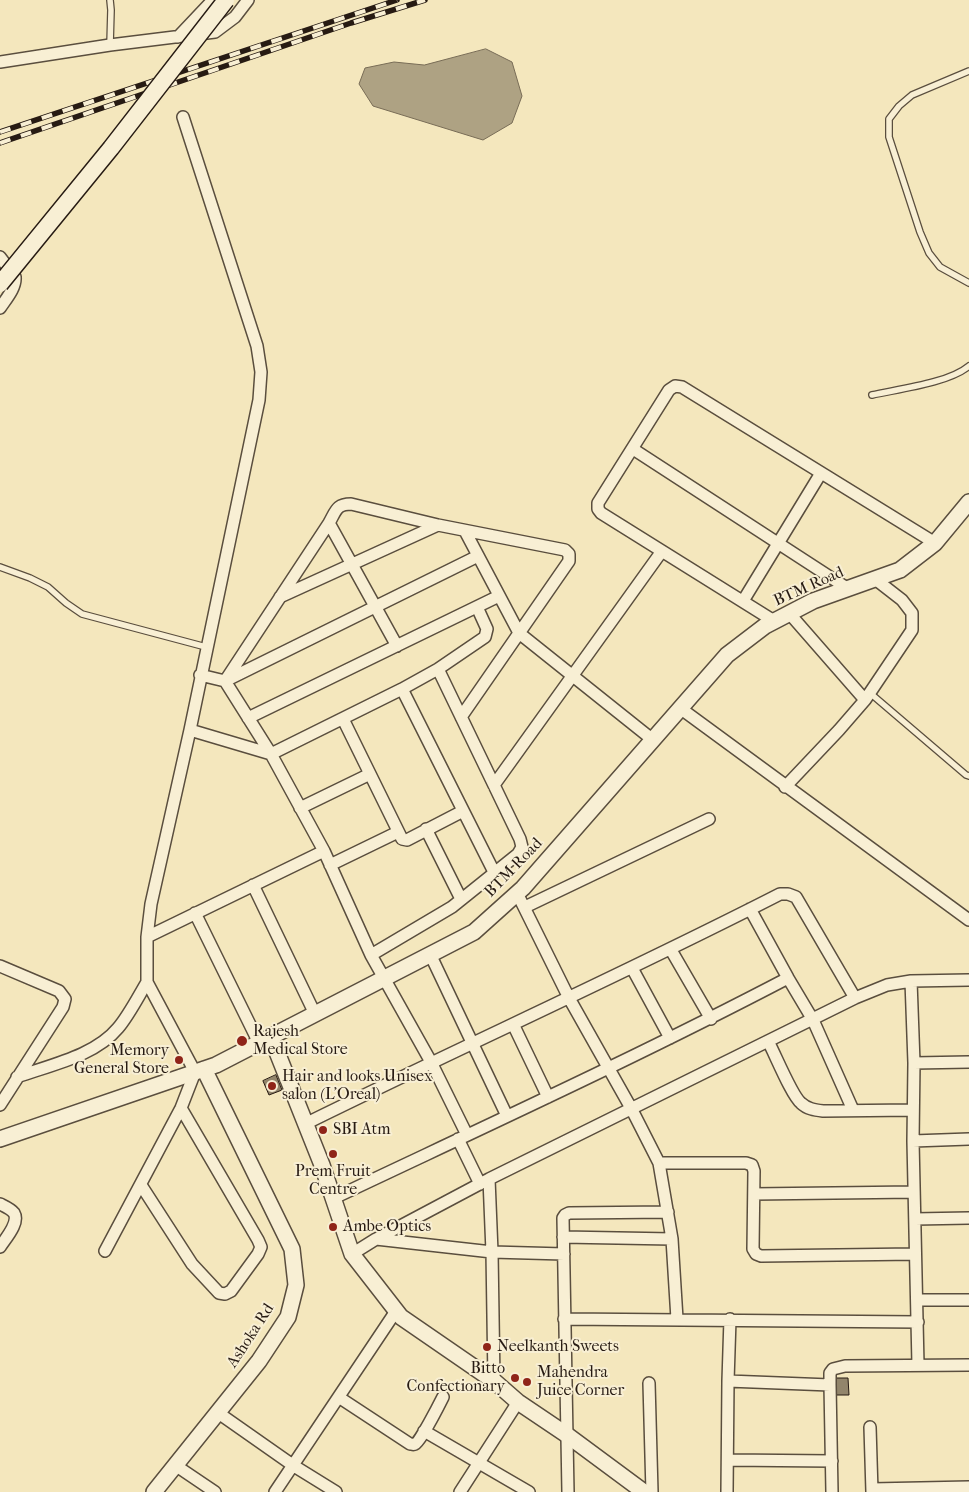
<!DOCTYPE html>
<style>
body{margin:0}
canvas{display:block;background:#f4e7bd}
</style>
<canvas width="969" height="1492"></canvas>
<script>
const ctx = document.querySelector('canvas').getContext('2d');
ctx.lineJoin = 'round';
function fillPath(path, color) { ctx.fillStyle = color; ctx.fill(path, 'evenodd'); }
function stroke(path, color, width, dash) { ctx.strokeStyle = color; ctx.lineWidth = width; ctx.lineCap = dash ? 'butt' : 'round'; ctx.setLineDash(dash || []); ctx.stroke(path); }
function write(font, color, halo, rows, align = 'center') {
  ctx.font = font + ' "IM FELL French Canon",serif'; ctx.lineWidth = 4; ctx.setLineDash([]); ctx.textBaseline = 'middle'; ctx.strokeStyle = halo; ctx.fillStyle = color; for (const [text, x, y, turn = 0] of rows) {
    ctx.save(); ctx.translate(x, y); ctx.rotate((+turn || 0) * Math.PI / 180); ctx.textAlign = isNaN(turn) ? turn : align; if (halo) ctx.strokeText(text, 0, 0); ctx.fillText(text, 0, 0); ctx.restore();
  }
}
const water = new Path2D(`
 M 486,49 L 512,62 L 522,96 L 512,123 L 483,140 L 373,106 L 359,84 L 365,68 L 394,62 L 424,65 Z`);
fillPath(water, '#aea283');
stroke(water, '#786c56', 1);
const building = new Path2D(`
 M 276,1075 L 282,1090 L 269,1095 L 263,1081 Z
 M 833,1378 L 848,1378 L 849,1395 L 833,1395 Z`);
fillPath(building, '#92856b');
stroke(building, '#271b13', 1);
const service = new Path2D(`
 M 110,0 L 111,10 L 110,45
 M 969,71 L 912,95 L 899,106 L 889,119 L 889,137 L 920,232 L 929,253 L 940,267 L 969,283
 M 872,395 C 899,389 949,383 969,366
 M 0,567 L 30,578 L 48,587 L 66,603 L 82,614 L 206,647
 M 870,693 L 966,775 L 969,776`);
const minor = new Path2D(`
 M 178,37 L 213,0
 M 0,62 L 110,45 L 215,32 L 235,17 L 248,0
 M 0,257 L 15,277 C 16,288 6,299 0,308
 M 633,449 L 847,588
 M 329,523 L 397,646
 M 465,531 L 519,633 L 653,740
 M 280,597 L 438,525
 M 743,601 L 821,473
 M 789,613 L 865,700
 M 774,621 L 601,513 L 598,509 L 598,503 L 669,390 L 675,386 L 682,387 L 935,543
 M 200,675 L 225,681 L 478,556
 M 225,681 L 329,523 C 336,511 336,504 351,504 L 438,525 L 565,550 L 569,554 L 569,561 L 461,717
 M 225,681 L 271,754 L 324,851 L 371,955 L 431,1062 L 467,1135
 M 402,689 L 494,872
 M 680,708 L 969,920
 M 248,718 L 499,596
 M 343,719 L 402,839 L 407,840 L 463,811
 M 190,730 L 271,754 L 402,689 L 438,669 L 485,637 L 487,629 L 477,607
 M 494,785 L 662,551
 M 785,787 L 839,730 L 865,700 L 912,630 L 912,613 L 902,600 L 875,579
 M 300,808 L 370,774
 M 426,829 L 461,899
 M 330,865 L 398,832
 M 253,885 L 315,1014
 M 517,893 L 569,998 L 631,1108 L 659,1163 L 672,1239 L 677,1319
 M 525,907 L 709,819
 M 750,909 L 788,978 L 813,1020 L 853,1110
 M 195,913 L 259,1043
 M 147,937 L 324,851
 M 671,950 L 711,1019
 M 430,954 L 507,1116
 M 371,955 L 452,907 L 518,854 L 522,847 L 520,839 L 438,669
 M 0,966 L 59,991 L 65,999 L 63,1007 L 0,1105
 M 632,968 L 670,1038
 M 911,981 L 914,1063 L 913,1141 L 918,1365
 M 513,1024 L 548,1097
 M 768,1041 C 775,1054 792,1096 801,1103 C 807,1109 815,1110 823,1111 L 913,1110
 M 914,1063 L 969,1062
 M 17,1077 C 50,1065 95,1056 118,1028 C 129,1015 138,997 147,982
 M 305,1124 C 463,1046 624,974 780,894 L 788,894 L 796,897 L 855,998
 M 458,1139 L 480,1184
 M 913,1141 L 969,1139
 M 659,1163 L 746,1163 L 752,1165 L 754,1171 L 753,1249 L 756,1254 L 761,1256 L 915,1254
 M 489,1179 L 492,1252 L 494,1381
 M 141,1185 L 192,1264 L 219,1293 L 225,1294 L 231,1291 L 258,1254 L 261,1247 L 258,1240 L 181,1108
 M 754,1194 L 914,1192
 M 334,1198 C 486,1126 639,1056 788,978
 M 0,1204 C 4,1206 11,1209 14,1213 C 20,1223 5,1239 0,1247
 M 915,1219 L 969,1218
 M 563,1237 L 672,1239
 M 376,1239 L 492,1252 L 564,1254
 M 105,1251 L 181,1108 L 195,1072 L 147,982 L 147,937 L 151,904 L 190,730 L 259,400 L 261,372 L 257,346 L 183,117
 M 352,1254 L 376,1239 L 489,1179 L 855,998 L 887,985 L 911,981 L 969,980
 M 917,1300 L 969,1300
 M 564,1319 L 918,1322
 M 728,1381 L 830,1385
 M 649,1383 L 652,1492
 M 340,1398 L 410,1444 C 412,1444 413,1445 415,1444 C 420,1442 439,1405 443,1397
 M 217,1412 L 294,1466 L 336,1492
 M 870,1427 L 872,1492
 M 424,1431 L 529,1492
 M 728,1460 L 832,1461
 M 175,1465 L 215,1492
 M 872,1489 L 969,1487
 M 275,1492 L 396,1311
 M 460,1492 L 518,1402
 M 568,1492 L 563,1218 L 565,1215 L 569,1213 L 668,1212
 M 727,1492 L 728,1381 L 730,1319
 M 832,1492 L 830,1385 L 830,1373 L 833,1369 L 845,1366 L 969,1365`);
const tertiary = new Path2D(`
 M 271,1037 L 322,1165 L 352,1254 L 401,1317 L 494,1381 L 518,1402 L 567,1435 L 644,1492
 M 0,1139 L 216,1065 L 474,932 L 523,888 L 727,655 L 765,626 L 813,601 L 900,570 L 935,543 L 969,502
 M 154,1492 L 259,1361 L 288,1317 L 296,1285 L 292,1249 L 204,1069`);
stroke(service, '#5a4e3e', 8);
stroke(minor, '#5a4e3e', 14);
stroke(tertiary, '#5a4e3e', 18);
stroke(service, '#f8efd4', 5.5);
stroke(minor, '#f8efd4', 11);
stroke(tertiary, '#f8efd4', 15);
const rail = new Path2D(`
 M 0,132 L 397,0
 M 0,143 L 351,23 L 425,0`);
stroke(rail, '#271b13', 5.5);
stroke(rail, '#f8efd4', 4, [11]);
const secondaryBridge = new Path2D(`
 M 0,284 L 111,148 L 226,0`);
stroke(secondaryBridge, '#271b13', 19, []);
stroke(secondaryBridge, '#f8efd4', 16);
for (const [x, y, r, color] of [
 [242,1041,6,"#8f2418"],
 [179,1060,5,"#8f2418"],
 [272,1086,5,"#8f2418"],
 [323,1130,5,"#8f2418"],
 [333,1154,5,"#8f2418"],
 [333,1227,5,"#8f2418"],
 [487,1347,5,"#8f2418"],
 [515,1378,5,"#8f2418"],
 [527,1382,5,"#8f2418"]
]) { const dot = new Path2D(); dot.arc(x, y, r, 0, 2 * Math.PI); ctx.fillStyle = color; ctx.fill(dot); stroke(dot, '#f8efd4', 2); }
write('16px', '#271b13', '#f8efd4', [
 ["BTM Road",809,587,-24],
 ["BTM Road",514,868,-46],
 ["Ashoka Rd",251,1336,-57]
]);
write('16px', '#271b13', '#f8efd4', [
 ["Rajesh",253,1032],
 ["Medical Store",253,1050],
 ["Memory",169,1051,"right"],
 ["General Store",169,1069,"right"],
 ["Hair and looks Unisex",282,1077],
 ["salon (L'Oreal)",282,1095],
 ["SBI Atm",333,1130],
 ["Prem Fruit",333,1172,"center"],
 ["Centre",333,1190,"center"],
 ["Ambe Optics",343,1227],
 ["Neelkanth Sweets",497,1347],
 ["Bitto",505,1369,"right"],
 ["Confectionary",505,1387,"right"],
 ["Mahendra",537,1373],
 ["Juice Corner",537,1391]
], 'left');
</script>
